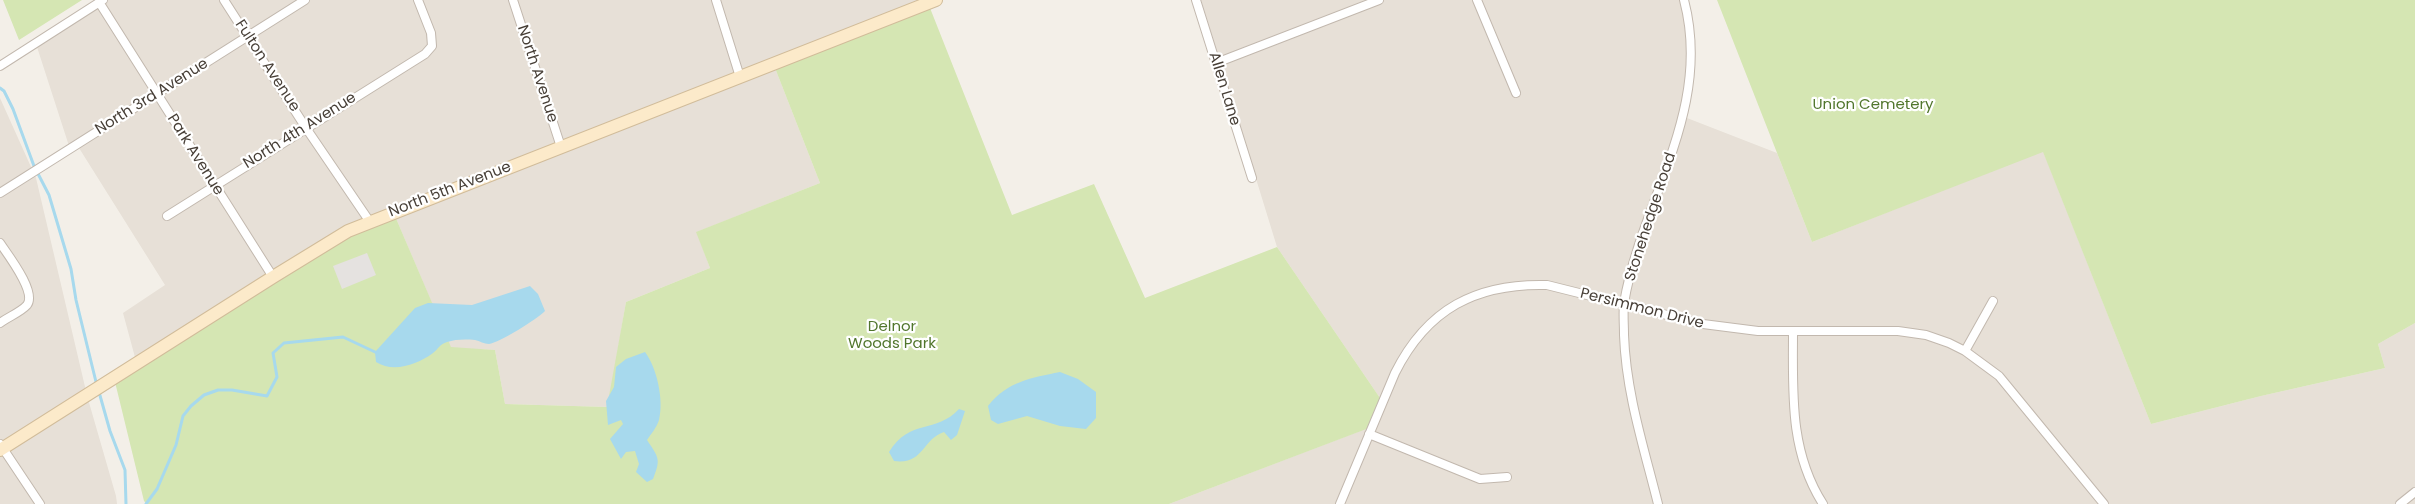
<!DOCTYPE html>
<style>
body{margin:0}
canvas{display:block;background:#f3efe8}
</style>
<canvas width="2415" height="504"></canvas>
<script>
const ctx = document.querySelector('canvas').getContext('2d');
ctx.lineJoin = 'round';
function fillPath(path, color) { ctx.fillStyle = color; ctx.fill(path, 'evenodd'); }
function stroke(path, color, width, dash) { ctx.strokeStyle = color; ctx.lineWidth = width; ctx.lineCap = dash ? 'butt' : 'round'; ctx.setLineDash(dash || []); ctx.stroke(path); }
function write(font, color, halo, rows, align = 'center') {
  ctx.font = font + ' Poppins,sans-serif'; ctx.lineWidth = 4.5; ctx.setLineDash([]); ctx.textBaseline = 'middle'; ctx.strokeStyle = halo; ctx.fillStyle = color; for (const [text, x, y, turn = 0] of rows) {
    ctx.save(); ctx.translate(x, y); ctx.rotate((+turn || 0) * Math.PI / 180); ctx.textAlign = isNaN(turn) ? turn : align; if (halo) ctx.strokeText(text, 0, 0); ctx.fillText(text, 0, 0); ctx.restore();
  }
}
fillPath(new Path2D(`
 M 107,0 L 222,0 L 366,220 L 273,274 L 102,3 Z
 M 228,0 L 509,0 L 556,147 L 371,219 L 310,129 Z
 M 517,0 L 925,0 L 564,141 Z
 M 1201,0 L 1679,0 L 1686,24 L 1686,81 L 1679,123 L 1687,118 L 1777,153 L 1812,242 L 2043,151 L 2151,424 L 2261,396 L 2385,368 L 2378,344 L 2415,323 L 2415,504 L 1169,504 L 1368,428 L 1380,398 L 1277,247 Z
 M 99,5 L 154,93 L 69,146 L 37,47 Z
 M 775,68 L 820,183 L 697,232 L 710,268 L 626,302 L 608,407 L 505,404 L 495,350 L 451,348 L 395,216 Z
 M 157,96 L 270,276 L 136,361 L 123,313 L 165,285 L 79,148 Z
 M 0,98 L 36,178 L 86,391 L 4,446 L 0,440 Z
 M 88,399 L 116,496 L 117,504 L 43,504 L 6,449 Z
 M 3,451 L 38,504 L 0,504 L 0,453 Z`), '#e7e0d7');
fillPath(new Path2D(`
 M 3,0 L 82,0 L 19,40 Z
 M 1717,0 L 2415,0 L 2415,323 L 2378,344 L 2385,368 L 2261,396 L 2151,424 L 2043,152 L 1812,242 Z
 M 930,8 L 1012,215 L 1094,184 L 1145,298 L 1277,247 L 1380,398 L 1369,428 L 1169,504 L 147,504 L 144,501 L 115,382 L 332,244 L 395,216 L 451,347 L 495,350 L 505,404 L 607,407 L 626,302 L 710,268 L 696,232 L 820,183 L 775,68 Z`), '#d5e6b3');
fillPath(new Path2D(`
 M 367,253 L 376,275 L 342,289 L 333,266 Z`), '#e5e2e0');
fillPath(new Path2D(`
 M 530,286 L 538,294 L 545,311 C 537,319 499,343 489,344 C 484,344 480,341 475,340 C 467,339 455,339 447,342 C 440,344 438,349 433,353 C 417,365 393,373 376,362 L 375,352 L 415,308 L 428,303 L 472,305 Z
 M 645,352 C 657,368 664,400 659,420 C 657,427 651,434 647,440 C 659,458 661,459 653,479 L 647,482 L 636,472 L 639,464 L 635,451 L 626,452 L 621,459 L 610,439 L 623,424 L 621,420 L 608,425 L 606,401 L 614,387 L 616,367 L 626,359 Z
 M 1060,372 L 1078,379 L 1096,392 L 1096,418 L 1086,429 L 1060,426 L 1027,416 L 998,424 L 991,420 L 988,406 C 1008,381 1031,378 1060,372 Z
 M 959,409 L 965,411 L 957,435 L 951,440 L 944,432 C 922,439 924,465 894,461 L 889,452 C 910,418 936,434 959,409 Z`), '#a7d9ed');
stroke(new Path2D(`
 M 0,88 L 4,91 L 13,109 L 34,166 L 49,195 L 71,269 L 76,300 L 97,386
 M 99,392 L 110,431 L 125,470 L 126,504
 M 146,504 L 157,489 L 176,445 L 183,416 L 191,406 L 204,395 L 218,390 L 232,390 L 267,396 L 277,377 L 273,353 L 284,343 L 343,337 L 375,352`), '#a7d9ed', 3);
const street = new Path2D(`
 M 224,0 L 306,128 L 370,222
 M 513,0 L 561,147
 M 716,0 L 740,77
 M 1196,0 L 1252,178
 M 1477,0 L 1516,93
 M 99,2 L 273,277
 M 1216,63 L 1379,0
 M 0,66 L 103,0
 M 0,193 L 305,0
 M 167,216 L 425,54 L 432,46 L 431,33 L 418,0
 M 0,243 C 8,255 37,292 27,305 C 21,312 8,317 0,323
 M 1793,331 C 1793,392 1789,451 1823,504
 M 1965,351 L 1993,301
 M 1369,434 L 1480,479 L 1507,477
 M 0,444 L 40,504
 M 1340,504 L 1395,373 C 1427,309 1476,283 1547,285 L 1703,324 L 1758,331 L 1898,331 L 1926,335 L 1949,343 L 1965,351 L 1999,376 L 2104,504
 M 1658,504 C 1644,448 1626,393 1624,335 C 1624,325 1623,313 1624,303 C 1642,198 1713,110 1684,0
 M 2400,504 L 2415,492`);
const secondary = new Path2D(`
 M 0,450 L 273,277 L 348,231 L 936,0`);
stroke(street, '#c2b8ae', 10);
stroke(secondary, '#d1bc9a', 14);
stroke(street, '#fff', 8);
stroke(secondary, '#fceaca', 12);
write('15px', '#473f37', '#fff', [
 ["Fulton Avenue",267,66,57],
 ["North Avenue",537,74,72],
 ["Allen Lane",1224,89,73],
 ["North 3rd Avenue",152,97,-32],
 ["North 4th Avenue",300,131,-32],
 ["Park Avenue",195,155,58],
 ["North 5th Avenue",450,190,-21],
 ["Stonehedge Road",1651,217,-72],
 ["Persimmon Drive",1642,309,14]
]);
write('15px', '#51762d', '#fff', [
 ["Union Cemetery",1873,105],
 ["Delnor",892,327],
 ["Woods Park",892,344]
]);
</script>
